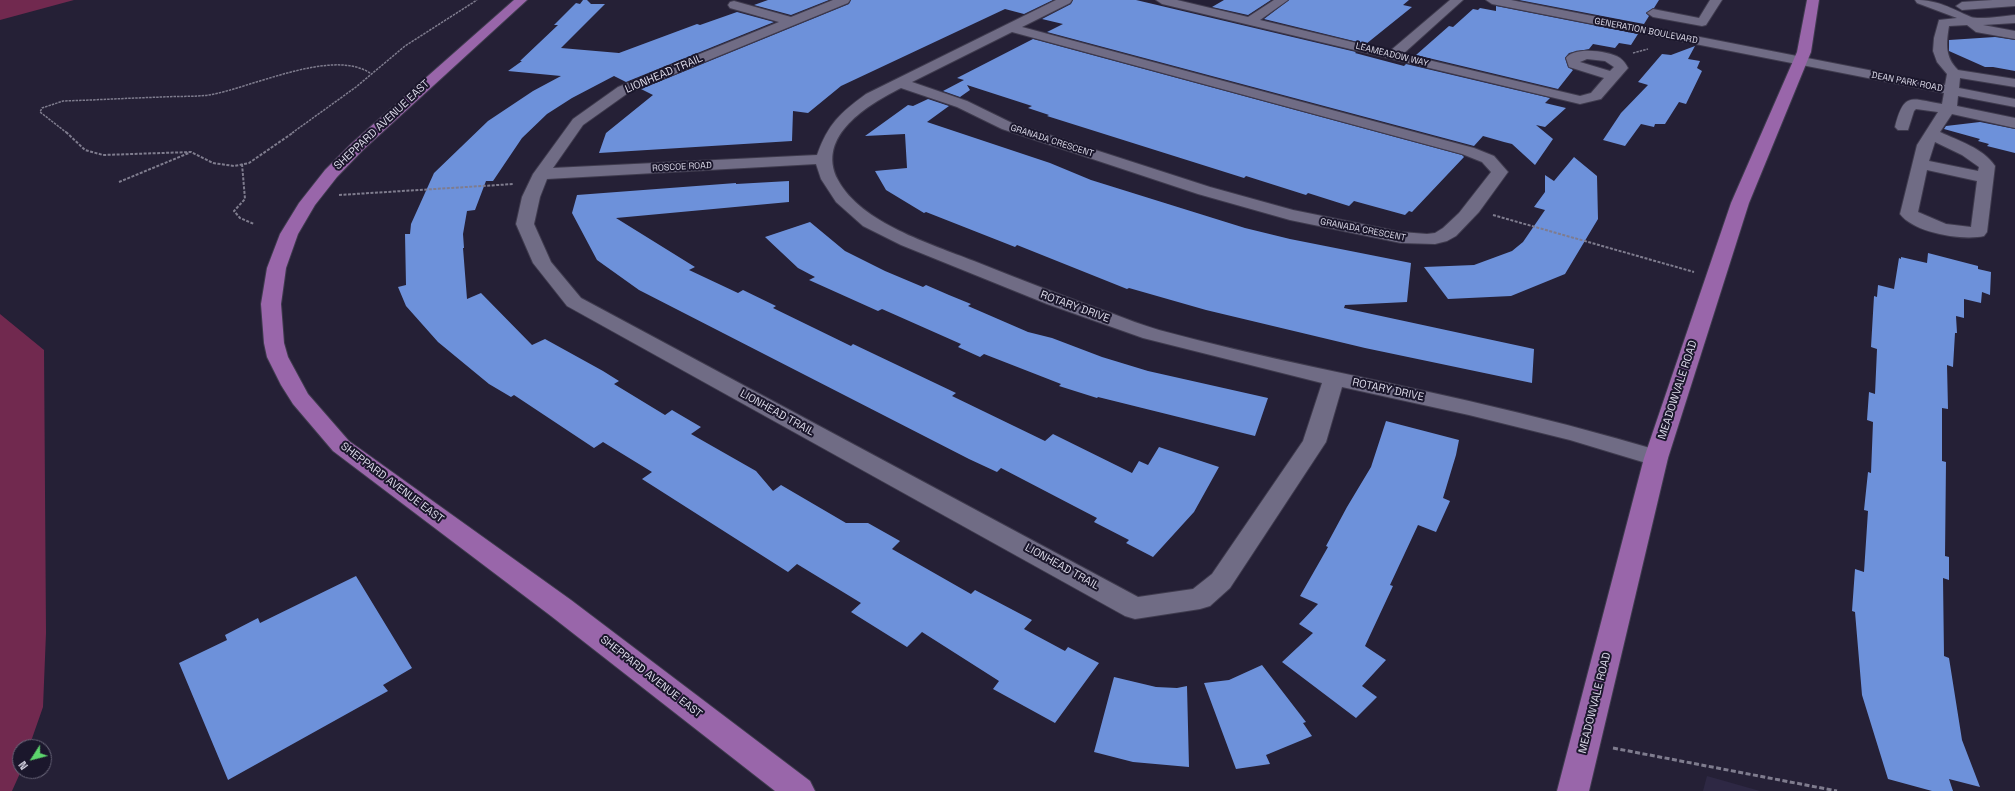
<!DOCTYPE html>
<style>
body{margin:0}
#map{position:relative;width:2015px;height:791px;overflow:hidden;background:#252036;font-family:"Space Grotesk",sans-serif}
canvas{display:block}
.north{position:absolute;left:12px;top:739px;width:40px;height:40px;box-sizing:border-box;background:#1b172c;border:1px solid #686578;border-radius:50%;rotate:234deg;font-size:11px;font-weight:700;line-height:16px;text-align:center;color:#dcdae9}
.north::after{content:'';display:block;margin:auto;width:14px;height:18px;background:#5dd56d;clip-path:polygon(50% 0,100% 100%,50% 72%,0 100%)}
</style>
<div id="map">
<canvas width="2015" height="791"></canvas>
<div class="north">N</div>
</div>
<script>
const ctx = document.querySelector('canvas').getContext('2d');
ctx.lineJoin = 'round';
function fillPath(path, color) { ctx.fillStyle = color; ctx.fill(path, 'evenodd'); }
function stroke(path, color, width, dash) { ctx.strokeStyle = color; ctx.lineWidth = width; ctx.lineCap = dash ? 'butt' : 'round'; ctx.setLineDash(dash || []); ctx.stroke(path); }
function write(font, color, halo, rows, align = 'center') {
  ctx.font = font + ' "Space Grotesk",sans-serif'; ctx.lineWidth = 4; ctx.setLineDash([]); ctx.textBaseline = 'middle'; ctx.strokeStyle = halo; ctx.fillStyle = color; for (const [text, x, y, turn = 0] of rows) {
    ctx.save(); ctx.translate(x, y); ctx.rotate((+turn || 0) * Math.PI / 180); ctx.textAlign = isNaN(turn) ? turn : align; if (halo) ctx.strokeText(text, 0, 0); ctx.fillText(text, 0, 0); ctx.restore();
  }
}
fillPath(new Path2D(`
 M 1707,776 L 1760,791 L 1703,791 Z`), '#2e2844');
fillPath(new Path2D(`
 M 0,0 L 74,0 L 0,20 Z
 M 0,314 L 44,350 L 46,633 L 43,707 L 29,747 L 20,747 L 21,771 L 12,791 L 0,791 Z`), '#71294f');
fillPath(new Path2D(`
 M 583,0 L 587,0 L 591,4 L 605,4 L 561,48 L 619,53 L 697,24 L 700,25 L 737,12 L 774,22 L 626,82 L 614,76 L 572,98 L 547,114 L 522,138 L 493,181 L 486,181 L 475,210 L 467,211 L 463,234 L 464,248 L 463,248 L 467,299 L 481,293 L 532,345 L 545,339 L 603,371 L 619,381 L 614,384 L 665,415 L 672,410 L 701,427 L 691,434 L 756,471 L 773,491 L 781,485 L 846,523 L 868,523 L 900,541 L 892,549 L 971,594 L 975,590 L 1032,620 L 1024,629 L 1065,651 L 1068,647 L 1099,663 L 1055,723 L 993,689 L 999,681 L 922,632 L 907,647 L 851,612 L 861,603 L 797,564 L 788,572 L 642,479 L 652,472 L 603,442 L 594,448 L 514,395 L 511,397 L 489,384 L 438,342 L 406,306 L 398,287 L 406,285 L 405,234 L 410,234 L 411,224 L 434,173 L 488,121 L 533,91 L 561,76 L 508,71 L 522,61 L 520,61 L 558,25 L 554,25 L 576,3 L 580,4 Z
 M 768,0 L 829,0 L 791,15 L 754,5 Z
 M 851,0 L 1053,0 L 1024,14 L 1005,9 L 841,86 L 808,113 L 793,111 L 792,141 L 599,153 L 606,133 L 653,95 L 641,89 L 849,4 Z
 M 1073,0 L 1136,0 L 1356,52 L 1355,53 L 1404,66 L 1406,64 L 1550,98 L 1545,103 L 1566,108 L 1545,127 L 1536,125 L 1553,139 L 1535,165 L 1512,144 L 1504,142 L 1483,136 L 1474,146 L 1047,32 L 1063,24 L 1042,19 L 1071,4 Z
 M 1224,0 L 1271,0 L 1248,15 L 1212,7 Z
 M 1289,0 L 1409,0 L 1403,5 L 1412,7 L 1366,44 L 1264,19 Z
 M 1519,0 L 1659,0 L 1654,8 L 1646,13 L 1649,16 L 1644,24 Z
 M 1496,6 L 1638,34 L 1631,45 L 1619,43 L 1615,48 L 1593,44 L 1589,49 L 1569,53 L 1565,58 L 1568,67 L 1573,70 L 1558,89 L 1416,55 L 1449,26 L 1453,27 L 1473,9 L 1478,10 L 1480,8 L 1496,11 Z
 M 1995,37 L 2015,40 L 2015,71 L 1993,67 L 1985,67 L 1949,51 L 1949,40 Z
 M 1033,39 L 1462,155 L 1464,157 L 1412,212 L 1409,211 L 1405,215 L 1354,201 L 1349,206 L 1308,193 L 1306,195 L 1246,176 L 1244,178 L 1047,116 L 1049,115 L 1028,108 L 1032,106 L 967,85 L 970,90 L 960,97 L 943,91 L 964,80 L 957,78 Z
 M 1695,46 L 1688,59 L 1700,61 L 1697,68 L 1702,71 L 1686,104 L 1679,102 L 1665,124 L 1655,124 L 1654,127 L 1641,124 L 1625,146 L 1603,140 L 1621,113 L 1648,85 L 1638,82 L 1662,54 L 1671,55 Z
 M 928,99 L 949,106 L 927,122 L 1050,163 L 1091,180 L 1245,228 L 1290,239 L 1411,263 L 1407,302 L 1345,305 L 1344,308 L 1534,349 L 1532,383 L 1365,348 L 1206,310 L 1129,288 L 1127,289 L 1017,245 L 1015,247 L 926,212 L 924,213 L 886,190 L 875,171 L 907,168 L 905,134 L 865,136 L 908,105 L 913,106 Z
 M 1980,122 L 2015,129 L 2015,153 L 1987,146 L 1989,144 L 1978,141 L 1980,139 L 1944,129 L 1946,126 Z
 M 1574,157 L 1597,176 L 1598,219 L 1565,274 L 1511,296 L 1448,299 L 1424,267 L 1474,265 L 1512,251 L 1523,242 L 1545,210 L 1534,207 L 1545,192 L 1545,175 L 1554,181 Z
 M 789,181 L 789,202 L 616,218 L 695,267 L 689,270 L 738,293 L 743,290 L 776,306 L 773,308 L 851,346 L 853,344 L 956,393 L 952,396 L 1045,441 L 1053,434 L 1132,473 L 1139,461 L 1148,465 L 1159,447 L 1219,467 L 1194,512 L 1153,557 L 1126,543 L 1129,540 L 1094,522 L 1097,518 L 1001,468 L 997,472 L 969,459 L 639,290 L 597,260 L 572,213 L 577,195 L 736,183 L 736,184 Z
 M 810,222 L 845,251 L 885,271 L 923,287 L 926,285 L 949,295 L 971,304 L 968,306 L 1028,332 L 1052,338 L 1102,357 L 1148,371 L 1268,398 L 1255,436 L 1098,397 L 1097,398 L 1059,386 L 1061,384 L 984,354 L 980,357 L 958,347 L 961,344 L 882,309 L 878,311 L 809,280 L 815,277 L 798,268 L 765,237 Z
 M 1928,253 L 1978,266 L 1978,269 L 1991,272 L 1990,295 L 1982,292 L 1981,303 L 1964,299 L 1964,318 L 1956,316 L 1957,333 L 1955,333 L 1953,367 L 1947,365 L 1948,409 L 1942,408 L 1942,461 L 1946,462 L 1945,556 L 1949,557 L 1949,580 L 1943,578 L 1944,656 L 1949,658 L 1962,740 L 1980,787 L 1949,779 L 1953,791 L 1932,791 L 1888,779 L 1862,695 L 1855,612 L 1852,611 L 1855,569 L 1864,572 L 1868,511 L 1864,510 L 1868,472 L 1871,473 L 1873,422 L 1867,420 L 1869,392 L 1875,394 L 1877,349 L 1871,347 L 1874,296 L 1877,297 L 1878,285 L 1894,289 L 1899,258 L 1901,259 L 1901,257 L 1927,263 Z
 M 1386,421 L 1459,440 L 1456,455 L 1443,498 L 1450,501 L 1436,532 L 1418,525 L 1390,585 L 1393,586 L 1365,646 L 1386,660 L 1362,686 L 1377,697 L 1356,718 L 1282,662 L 1313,633 L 1299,624 L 1318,604 L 1300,596 L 1328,547 L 1326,546 L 1347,507 L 1371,467 Z
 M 356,576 L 412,668 L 383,685 L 388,691 L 228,780 L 179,663 L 227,640 L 225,635 L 258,618 L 260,623 Z
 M 1262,665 L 1306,722 L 1303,723 L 1312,736 L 1266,755 L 1270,764 L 1236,769 L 1204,683 L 1229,680 Z
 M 1114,677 L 1156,687 L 1177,688 L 1187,686 L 1189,767 L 1133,762 L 1094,752 Z`), '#6d91da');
const minor = new Path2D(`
 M 833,0 L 850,0 L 848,3 L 628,93 L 583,125 L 553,168 L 817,155 C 828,124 840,113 866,94 L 1056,0 L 1072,0 L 1070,3 L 1022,27 L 1474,148 L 1494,156 L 1508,172 L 1479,212 L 1456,236 L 1447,241 L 1435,244 L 1401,243 L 1290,220 L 1198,194 L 1002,129 L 957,107 L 901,88 C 869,104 815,136 838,180 C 861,223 931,244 974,261 C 1019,279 1065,297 1111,313 C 1127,319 1142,325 1159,330 C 1261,358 1365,377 1469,401 C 1535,416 1600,433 1664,452 L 1668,458 L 1664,464 L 1656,466 L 1570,440 L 1469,415 L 1342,387 L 1326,442 L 1230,588 L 1210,606 L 1200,609 L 1135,619 L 1125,616 L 567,306 L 533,263 L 516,224 L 522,197 L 533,174 L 573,119 L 618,87 L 779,22 L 730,8 L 728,5 L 730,2 L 734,1 L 791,17 ZM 1012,32 L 1462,154 L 1482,162 L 1491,172 L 1459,213 L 1443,228 L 1435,233 L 1427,234 L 1401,232 L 1293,210 L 1210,187 L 1012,123 L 967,101 L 912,82 ZM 816,164 L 821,179 L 836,202 L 863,226 L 901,245 L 1047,304 L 1143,338 L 1322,383 L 1303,441 L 1212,574 L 1193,589 L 1138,597 L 581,298 L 551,262 L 534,224 L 540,197 L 547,179 Z
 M 1156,0 L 1177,0 L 1248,17 L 1274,0 L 1288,0 L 1260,20 L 1390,51 L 1450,0 L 1463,0 L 1403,54 L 1580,96 L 1591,93 L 1604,78 L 1569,67 L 1566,58 C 1574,46 1610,51 1620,58 C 1624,61 1626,64 1628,68 L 1601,99 L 1580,104 L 1162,4 ZM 1587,59 L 1605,61 L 1614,67 L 1610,71 L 1580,62 Z
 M 1486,0 L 1511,0 L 1945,85 L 1947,74 L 1937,62 L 1933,51 L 1934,38 L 1939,20 L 1957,18 L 1917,3 L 1915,0 C 1939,0 1950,8 1971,17 C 1979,20 2005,16 2015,15 L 2015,23 L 1983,25 L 2015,31 L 2015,39 L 1976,32 L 1967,25 L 1949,26 C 1946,44 1945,57 1958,70 L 2015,79 L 2015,87 L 1960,78 L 1959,88 L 2015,99 L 2015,107 L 1958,96 L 1957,106 L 2015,118 L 2015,128 L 1952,114 L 1940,132 C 1959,141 1983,148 1995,166 L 1987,232 L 1984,236 C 1963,241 1914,233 1900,214 L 1917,145 L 1938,112 L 1916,109 L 1914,111 L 1908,130 L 1898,130 L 1895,127 C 1904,91 1911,99 1942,104 L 1944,93 L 1492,4 ZM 1935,142 L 1962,155 L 1979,167 L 1978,171 L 1929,161 ZM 1927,170 L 1977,181 L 1971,227 L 1946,224 L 1918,212 Z
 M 1710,0 L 1722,0 L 1706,25 L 1702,26 L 1653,17 L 1647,13 L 1653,9 L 1699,18 Z
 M 1993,0 L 2015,0 L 2015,6 L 1962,10 L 1956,6 L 1962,2 Z`);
const major = new Path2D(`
 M 514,0 L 527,0 L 363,150 L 337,177 L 315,205 L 298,234 L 286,268 L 281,304 L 284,343 L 288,357 L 308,394 L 349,441 L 571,600 L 810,781 L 815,791 L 775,791 L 551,616 L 333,451 L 293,404 L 281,385 L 267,357 L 264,343 L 261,304 L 267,268 L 280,234 L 299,203 L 325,170 L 352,143 Z
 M 1807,0 L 1819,0 L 1811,52 L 1749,203 L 1668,458 L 1589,791 L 1557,791 L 1644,458 L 1731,203 L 1797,52 Z`);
stroke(minor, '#3f3b4e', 2);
stroke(major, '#3f3b4e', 2);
stroke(new Path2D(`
 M 1633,53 L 1648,49
 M 67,133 L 40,112 L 42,108 L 63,101 C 96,100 130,98 163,97 C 178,96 194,97 209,95 C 251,88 332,48 370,73
 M 292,133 L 356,87 L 405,46 L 477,0`), '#7f7c8e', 1.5, [2.5, 1]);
stroke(new Path2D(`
 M 66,132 L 85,150 L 103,155 L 191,152 L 213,163 L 234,166 L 249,163 L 294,132
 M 242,164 L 245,199 L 234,211 L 240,218 L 254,224
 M 119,182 L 189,153
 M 339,195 L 514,184
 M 1493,215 L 1694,272`), '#7f7c8e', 2, [3, 1.5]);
stroke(new Path2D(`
 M 1613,748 L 1837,791`), '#7f7c8e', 3, [5, 2.5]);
fillPath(minor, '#706c85');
fillPath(major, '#96a');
write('9px', '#dcdae9', '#1b172c', [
 ["GENERATION BOULEVARD",1646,31,11],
 ["LEAMEADOW WAY",1392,55,14],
 ["DEAN PARK ROAD",1907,82,11],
 ["GRANADA CRESCENT",1052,141,18],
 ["ROSCOE ROAD",682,167,-3],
 ["GRANADA CRESCENT",1363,230,11]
]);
write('11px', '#dcdae9', '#1b172c', [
 ["LIONHEAD TRAIL",664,74,-23],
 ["SHEPPARD AVENUE EAST",382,125,-43],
 ["ROTARY DRIVE",1075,307,20],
 ["ROTARY DRIVE",1388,390,12],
 ["MEADOWVALE ROAD",1678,390,-72],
 ["LIONHEAD TRAIL",777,413,29],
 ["SHEPPARD AVENUE EAST",392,483,37],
 ["LIONHEAD TRAIL",1062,567,29],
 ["SHEPPARD AVENUE EAST",651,677,38],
 ["MEADOWVALE ROAD",1595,703,-76]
]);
</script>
